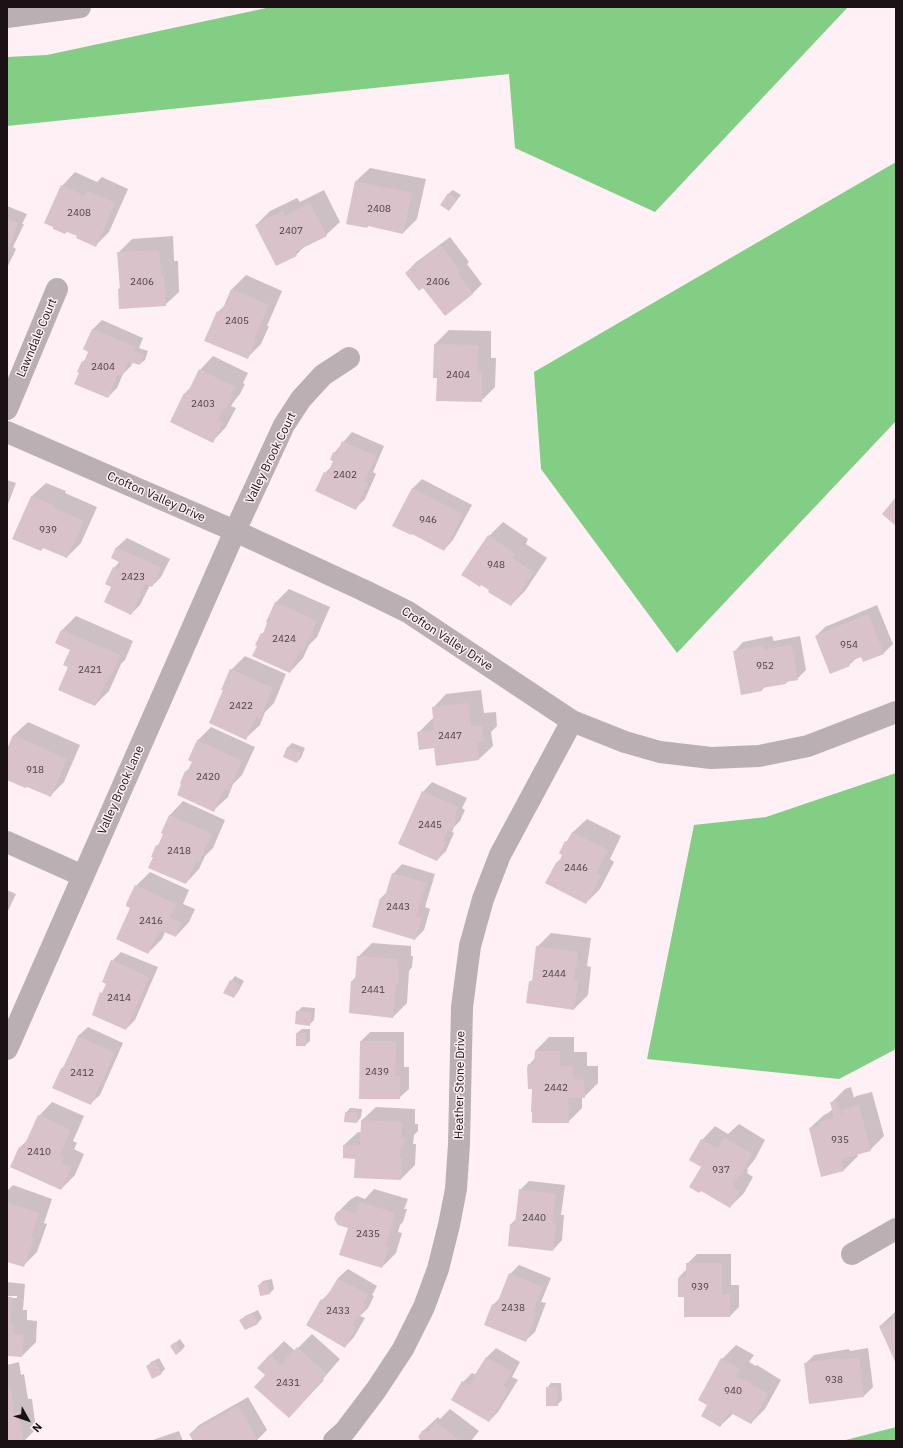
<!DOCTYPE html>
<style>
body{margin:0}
#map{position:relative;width:903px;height:1448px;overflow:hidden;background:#fff0f5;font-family:"IBM Plex Sans",sans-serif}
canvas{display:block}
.frame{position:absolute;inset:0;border:8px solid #1a1215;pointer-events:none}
.north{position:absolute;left:8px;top:1400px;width:40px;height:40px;-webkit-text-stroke:3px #fff0f5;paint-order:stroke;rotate:130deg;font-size:11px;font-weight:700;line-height:16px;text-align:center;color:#1a1215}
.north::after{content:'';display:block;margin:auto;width:14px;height:18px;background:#1a1215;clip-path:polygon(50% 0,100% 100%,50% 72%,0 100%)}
</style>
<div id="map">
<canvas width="903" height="1448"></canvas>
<div class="frame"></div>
<div class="north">N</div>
</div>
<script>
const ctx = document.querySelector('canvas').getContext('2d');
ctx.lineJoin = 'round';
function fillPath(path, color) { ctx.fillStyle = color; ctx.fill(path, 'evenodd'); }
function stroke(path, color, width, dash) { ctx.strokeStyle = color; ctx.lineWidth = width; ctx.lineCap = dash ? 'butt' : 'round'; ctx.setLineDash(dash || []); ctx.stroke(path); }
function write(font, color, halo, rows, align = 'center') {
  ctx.font = font + ' "IBM Plex Sans",sans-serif'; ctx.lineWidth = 3; ctx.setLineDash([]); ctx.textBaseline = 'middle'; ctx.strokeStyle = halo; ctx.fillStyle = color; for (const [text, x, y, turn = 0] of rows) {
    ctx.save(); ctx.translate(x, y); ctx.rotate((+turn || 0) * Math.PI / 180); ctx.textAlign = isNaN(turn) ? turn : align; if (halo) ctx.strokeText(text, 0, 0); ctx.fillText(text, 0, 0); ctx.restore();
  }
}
fillPath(new Path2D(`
 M 271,7 L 848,7 L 655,212 L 515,148 L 509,74 L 7,126 L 7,57 L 47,55 Z
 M 896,162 L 896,421 L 677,653 L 541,469 L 534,372 Z
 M 896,773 L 896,1049 L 839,1079 L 647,1059 L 694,825 L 766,817 Z
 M 896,1427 L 896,1441 L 842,1441 Z`), '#82ce84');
fillPath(new Path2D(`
 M 370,168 L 426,179 L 417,219 L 403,233 L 369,225 L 367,227 L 356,181 Z
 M 75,172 L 97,182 L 102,177 L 128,189 L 109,232 L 95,246 L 78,235 L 62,186 Z
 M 324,190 L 340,222 L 326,235 L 305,246 L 296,255 L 256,225 L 270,211 L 297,198 L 300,202 Z
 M 453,190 L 461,195 L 449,210 L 448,194 Z
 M 7,206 L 27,214 L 22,224 L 24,224 L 13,247 L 16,249 L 7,268 Z
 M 173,236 L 174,261 L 178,261 L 179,292 L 165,305 L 119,289 L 120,287 L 118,253 L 132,239 Z
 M 450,237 L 469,262 L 467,264 L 482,284 L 473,293 L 445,314 L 424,287 L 406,273 L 415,263 Z
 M 246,275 L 282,291 L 267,326 L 269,326 L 261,344 L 247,358 L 218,312 L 226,304 L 232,289 Z
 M 102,320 L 143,338 L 139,348 L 148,351 L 145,360 L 140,364 L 133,362 L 131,366 L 123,374 L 117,388 L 108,397 L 83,362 L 87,357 L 90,351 L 85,349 L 93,329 Z
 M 449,330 L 491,331 L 491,358 L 496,358 L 495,387 L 481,401 L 438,377 L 435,344 Z
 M 213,356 L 248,373 L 243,383 L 245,384 L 240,394 L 235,400 L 231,406 L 236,408 L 226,427 L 213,441 L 185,393 L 192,386 L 200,370 Z
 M 352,432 L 384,446 L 373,472 L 376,474 L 365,499 L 356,508 L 325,473 L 333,465 L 334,453 Z
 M 422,479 L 472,505 L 453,540 L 444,550 L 412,533 L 393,525 L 413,488 Z
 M 7,480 L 16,483 L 7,507 Z
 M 46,483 L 66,491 L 65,493 L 97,507 L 81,543 L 67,557 L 45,547 L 41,550 L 32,496 Z
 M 503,522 L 528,539 L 526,544 L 547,558 L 525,591 L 511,605 L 489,536 Z
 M 127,538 L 170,559 L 161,577 L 152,586 L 150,585 L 140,605 L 131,614 L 113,586 L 114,568 L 120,561 L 112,558 L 117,547 Z
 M 289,589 L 330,607 L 317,637 L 309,645 L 303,658 L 290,672 L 262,634 L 265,630 L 275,603 Z
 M 877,605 L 893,644 L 884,653 L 861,656 L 857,658 L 849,665 L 816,636 L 825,627 Z
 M 76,616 L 133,641 L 125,660 L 121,664 L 109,691 L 95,705 L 69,666 L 72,650 L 56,643 L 62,630 Z
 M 772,636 L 774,641 L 800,636 L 806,670 L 797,679 L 789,681 L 786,683 L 766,686 L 762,690 L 734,652 L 743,642 Z
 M 245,656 L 286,674 L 274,703 L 265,712 L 260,725 L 246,738 L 231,670 Z
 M 481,690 L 484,713 L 496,712 L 497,726 L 491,732 L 493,746 L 479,759 L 435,747 L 418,733 L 432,719 L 434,718 L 433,708 L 446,694 Z
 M 28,722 L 80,745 L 64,782 L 50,796 L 27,786 L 7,779 L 7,751 L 14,735 Z
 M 211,727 L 255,747 L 242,775 L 233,784 L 228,797 L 214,810 L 181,783 L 186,771 L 191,767 L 193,761 L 197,741 Z
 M 292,743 L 305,748 L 301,758 L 297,762 L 284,757 L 288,747 Z
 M 432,782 L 467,798 L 462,808 L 465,810 L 460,821 L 454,827 L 452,832 L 454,833 L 446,851 L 437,860 L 423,792 Z
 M 183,801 L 225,820 L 213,848 L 205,856 L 199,869 L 186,883 L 154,857 L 157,846 L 161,841 L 170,815 Z
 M 587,819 L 621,836 L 610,859 L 614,862 L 600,889 L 586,903 L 546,882 L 556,863 L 562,858 L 566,842 L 573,832 Z
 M 402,864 L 435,874 L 425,907 L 430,909 L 424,930 L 415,939 L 381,898 L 387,892 L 393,874 Z
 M 150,872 L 189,890 L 183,904 L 195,909 L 189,922 L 176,936 L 165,932 L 162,939 L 148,953 L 131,907 L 136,886 Z
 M 7,890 L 16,894 L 7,913 Z
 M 551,933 L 591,938 L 587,966 L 591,967 L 588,995 L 574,1009 L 530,982 L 533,979 L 537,947 Z
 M 372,943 L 411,946 L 411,956 L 413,956 L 412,967 L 409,971 L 407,1003 L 393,1017 L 352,981 L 356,977 L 358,957 Z
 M 121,952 L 158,967 L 135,1020 L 126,1029 L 108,983 L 112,961 Z
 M 235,976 L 244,981 L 238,992 L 234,997 L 231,981 Z
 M 302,1007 L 315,1008 L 314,1020 L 309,1025 L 297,1012 Z
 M 88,1027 L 123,1043 L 100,1095 L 90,1104 L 53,1087 L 61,1069 L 65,1065 L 78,1036 Z
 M 302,1029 L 310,1029 L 310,1041 L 305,1045 L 297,1033 Z
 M 370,1032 L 404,1032 L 404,1067 L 409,1067 L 409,1089 L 399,1098 L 361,1041 Z
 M 549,1037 L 574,1037 L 574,1052 L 587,1052 L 587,1066 L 598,1066 L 598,1083 L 584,1097 L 582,1097 L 582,1108 L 568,1122 L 533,1088 L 529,1065 L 535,1058 L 535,1051 Z
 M 851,1087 L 854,1098 L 856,1096 L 872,1092 L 884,1136 L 870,1150 L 857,1154 L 858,1156 L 844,1170 L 810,1128 L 824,1115 L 828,1113 L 833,1109 L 831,1103 L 845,1089 Z
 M 52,1102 L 84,1116 L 73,1141 L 77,1143 L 74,1149 L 84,1154 L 75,1175 L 61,1189 L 20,1147 L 28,1140 L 39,1116 Z
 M 376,1107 L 415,1109 L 415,1124 L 418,1124 L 418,1131 L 414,1135 L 413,1144 L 416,1144 L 415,1165 L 401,1179 L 356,1158 L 344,1145 L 358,1132 L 362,1132 L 362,1120 Z
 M 350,1108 L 362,1109 L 361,1117 L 357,1122 L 346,1113 Z
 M 739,1124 L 765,1140 L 755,1159 L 747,1169 L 748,1170 L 747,1173 L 753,1177 L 744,1193 L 730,1207 L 702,1140 L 715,1126 L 728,1134 Z
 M 529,1181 L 565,1185 L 561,1215 L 564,1215 L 562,1240 L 553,1250 L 511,1224 L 516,1219 L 520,1190 Z
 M 13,1185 L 52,1199 L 44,1223 L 47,1224 L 37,1252 L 23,1266 L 7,1261 L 7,1191 Z
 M 374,1189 L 408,1199 L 404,1209 L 407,1209 L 403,1222 L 400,1225 L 398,1232 L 402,1233 L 396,1253 L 382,1267 L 337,1213 L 351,1199 L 357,1196 L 365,1199 Z
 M 697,1254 L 731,1254 L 731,1285 L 739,1285 L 739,1307 L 730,1316 L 685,1316 L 685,1296 L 679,1296 L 679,1277 L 687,1269 L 687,1264 Z
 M 519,1265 L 551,1278 L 541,1302 L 546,1303 L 535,1332 L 525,1341 L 493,1305 L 501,1297 L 510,1274 Z
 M 348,1269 L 377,1286 L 372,1295 L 374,1296 L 368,1308 L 360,1316 L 365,1318 L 354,1337 L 345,1347 L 322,1300 L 332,1290 L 338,1278 Z
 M 272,1279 L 274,1289 L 270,1293 L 261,1295 L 259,1285 L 263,1281 Z
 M 7,1282 L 25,1284 L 23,1310 L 27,1310 L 27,1320 L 37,1321 L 36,1342 L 22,1356 L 7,1355 L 7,1298 L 17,1298 L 17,1296 L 7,1296 Z
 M 258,1310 L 262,1318 L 258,1323 L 245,1329 L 241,1320 L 245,1316 Z
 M 896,1311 L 896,1360 L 880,1326 Z
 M 312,1334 L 340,1359 L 323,1379 L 324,1380 L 289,1417 L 266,1375 L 270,1355 L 284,1341 L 295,1351 Z
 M 180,1339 L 185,1346 L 181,1351 L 171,1346 Z
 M 736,1345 L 754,1355 L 749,1362 L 756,1366 L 757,1365 L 781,1380 L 765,1409 L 751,1423 L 734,1413 L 720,1426 L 709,1405 L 699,1400 L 722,1359 Z
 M 496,1348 L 520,1362 L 512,1377 L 518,1380 L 498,1412 L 489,1421 L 463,1382 L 472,1373 L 476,1375 L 487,1357 Z
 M 868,1348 L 873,1387 L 864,1396 L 810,1403 L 805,1364 L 814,1355 L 849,1349 L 850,1351 Z
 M 159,1358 L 165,1369 L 161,1373 L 147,1367 L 151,1362 Z
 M 19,1362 L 21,1375 L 24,1374 L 28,1399 L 32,1399 L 36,1429 L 24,1441 L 7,1441 L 7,1365 Z
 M 551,1383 L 561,1383 L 562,1400 L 557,1405 L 547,1388 Z
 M 248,1397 L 267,1430 L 258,1439 L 255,1441 L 194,1441 L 190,1434 L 199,1425 Z
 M 450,1409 L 479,1431 L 471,1441 L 418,1441 L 421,1438 L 419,1437 L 424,1430 L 438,1417 L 440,1419 Z
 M 179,1431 L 183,1441 L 149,1441 L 150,1441 Z`), '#0003');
fillPath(new Path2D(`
 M 355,181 L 412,193 L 403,234 L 368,226 L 367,228 L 346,224 Z
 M 61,185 L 85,196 L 87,191 L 115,203 L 96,247 L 76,238 L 77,236 L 67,232 L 65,234 L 53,229 L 53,227 L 44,223 Z
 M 448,193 L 457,200 L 449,211 L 440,205 Z
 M 310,203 L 327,236 L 295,252 L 297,256 L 276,266 L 255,225 L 283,211 L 285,216 Z
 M 7,219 L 18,223 L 14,233 L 15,234 L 7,251 Z
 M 440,245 L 461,271 L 458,273 L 473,294 L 445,316 L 423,288 L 419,291 L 405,273 Z
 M 159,250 L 161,275 L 164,275 L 166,306 L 119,309 L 118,289 L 120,289 L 117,252 Z
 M 231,289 L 269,305 L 254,340 L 256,340 L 248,359 L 204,341 L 217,311 L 221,313 Z
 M 92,329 L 135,347 L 122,376 L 118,374 L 108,398 L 74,384 L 79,373 L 77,372 L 82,361 L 84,362 L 88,352 L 83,349 Z
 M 434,344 L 478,345 L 477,371 L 482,371 L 482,402 L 436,401 L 437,378 L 433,378 Z
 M 133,351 L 144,355 L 140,365 L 129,362 Z
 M 199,369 L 235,387 L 230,397 L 232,397 L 228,406 L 226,409 L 224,408 L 218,420 L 223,422 L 213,443 L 170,422 L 184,393 L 187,394 Z
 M 342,441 L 376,456 L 364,481 L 368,483 L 356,510 L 315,491 L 324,472 L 328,474 L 333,461 L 330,460 L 333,452 L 337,454 Z
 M 412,488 L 463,514 L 444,551 L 412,534 L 411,535 L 392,526 Z
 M 31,496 L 53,505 L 52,507 L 84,521 L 67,558 L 43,548 L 41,551 L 12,539 Z
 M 896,497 L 896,526 L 882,514 Z
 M 488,535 L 514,553 L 515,554 L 512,558 L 534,572 L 511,606 L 488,592 L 489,590 L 481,585 L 480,587 L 461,575 Z
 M 116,547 L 161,568 L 152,587 L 145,584 L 140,593 L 141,594 L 131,615 L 104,602 L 111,587 L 105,584 L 113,567 L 118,570 L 121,563 L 111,558 Z
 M 275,602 L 317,621 L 303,652 L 300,650 L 290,673 L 252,656 L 257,646 L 255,645 L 261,633 L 263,634 L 267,623 L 266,622 Z
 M 868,614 L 884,654 L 863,662 L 861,657 L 848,662 L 850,666 L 830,674 L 815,636 Z
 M 61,630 L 120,655 L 112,675 L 110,674 L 95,706 L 58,690 L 68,667 L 63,665 L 70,650 L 55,643 Z
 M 791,644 L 798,680 L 786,682 L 786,684 L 762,688 L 762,691 L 741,695 L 733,651 L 763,645 L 764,650 Z
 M 230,669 L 273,688 L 260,719 L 256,717 L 246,740 L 209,723 L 223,690 L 221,690 Z
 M 468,703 L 471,726 L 482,726 L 484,741 L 477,742 L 479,760 L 436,766 L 434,748 L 419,750 L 417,732 L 434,730 L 432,707 Z
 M 13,735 L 67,759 L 51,797 L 27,787 L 25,788 L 7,780 L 7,749 Z
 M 197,740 L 242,761 L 229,790 L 224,789 L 214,812 L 177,795 L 181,784 L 180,783 L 185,771 L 187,772 L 192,762 L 188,760 Z
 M 287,747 L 301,753 L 297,763 L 283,757 Z
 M 422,791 L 458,807 L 454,818 L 456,819 L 451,832 L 448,831 L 443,841 L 446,842 L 437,861 L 398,844 Z
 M 169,815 L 212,834 L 199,863 L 196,861 L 186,884 L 148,868 L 153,857 L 151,857 L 156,845 L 158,846 L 163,834 L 161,833 Z
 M 572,832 L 608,850 L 596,874 L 601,876 L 586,904 L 545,883 L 556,863 L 558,864 L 562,855 L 559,853 L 565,841 L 567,842 Z
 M 392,873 L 426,883 L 416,917 L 422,918 L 415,940 L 372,927 L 380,898 L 384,899 Z
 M 135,885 L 176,904 L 170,918 L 182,923 L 176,937 L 159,930 L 148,954 L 116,939 L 130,908 L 126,906 L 126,904 Z
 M 536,946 L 578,952 L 574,980 L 578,981 L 574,1010 L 526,1003 L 529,981 L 532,981 Z
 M 357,956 L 398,959 L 397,970 L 399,970 L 398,984 L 396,983 L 393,1018 L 349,1013 L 351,981 L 355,981 Z
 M 111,960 L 149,977 L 126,1030 L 92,1015 L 100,992 L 102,993 L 106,984 L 102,982 Z
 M 230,980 L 240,985 L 234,998 L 223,993 Z
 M 296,1011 L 311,1012 L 310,1026 L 295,1024 Z
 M 296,1033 L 306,1033 L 306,1046 L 296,1046 Z
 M 78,1036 L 115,1053 L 91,1105 L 52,1088 L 61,1069 L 62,1070 Z
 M 360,1041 L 396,1041 L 395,1076 L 400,1076 L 400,1099 L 359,1099 Z
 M 535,1051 L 560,1051 L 560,1066 L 573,1066 L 573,1079 L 584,1080 L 585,1098 L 568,1098 L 569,1123 L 532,1123 L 532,1112 L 531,1112 L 532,1089 L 528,1089 L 527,1068 L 528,1064 L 534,1064 Z
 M 837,1101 L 842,1117 L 843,1116 L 841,1110 L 859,1105 L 871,1151 L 841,1159 L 844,1171 L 821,1177 L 809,1128 L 820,1125 L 819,1122 L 834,1118 L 830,1102 Z
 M 345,1112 L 358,1113 L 357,1123 L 344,1122 Z
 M 38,1115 L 71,1130 L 60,1155 L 64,1157 L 61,1163 L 71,1168 L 61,1190 L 10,1167 L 19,1147 L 23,1148 Z
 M 361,1120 L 402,1122 L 401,1138 L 405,1138 L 404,1146 L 401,1145 L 400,1158 L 402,1158 L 401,1180 L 354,1178 L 355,1159 L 343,1158 L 343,1145 L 360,1146 Z
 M 724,1137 L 752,1154 L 741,1174 L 740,1176 L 739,1176 L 734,1183 L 735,1184 L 734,1187 L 740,1191 L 730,1208 L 701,1191 L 699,1193 L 689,1187 L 701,1167 L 689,1160 L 701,1139 L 717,1149 Z
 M 519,1189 L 556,1194 L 552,1224 L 556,1224 L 553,1251 L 508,1246 L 510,1224 L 515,1224 Z
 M 7,1202 L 39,1213 L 31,1237 L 34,1238 L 24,1267 L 7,1262 Z
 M 360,1202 L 395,1213 L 391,1223 L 393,1223 L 389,1237 L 388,1237 L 385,1246 L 389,1247 L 382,1268 L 339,1255 L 348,1228 L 338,1225 L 334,1219 L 336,1213 L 342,1209 L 356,1214 Z
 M 686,1263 L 722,1263 L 722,1294 L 730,1294 L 730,1317 L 684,1317 L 684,1297 L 678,1297 L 678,1278 L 686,1277 Z
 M 509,1273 L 543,1287 L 533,1311 L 537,1313 L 526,1342 L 484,1325 L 492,1304 L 496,1306 Z
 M 338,1278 L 368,1295 L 363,1304 L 366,1305 L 358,1318 L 357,1317 L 352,1325 L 356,1328 L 345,1348 L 306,1325 L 321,1299 L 324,1301 Z
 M 267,1282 L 270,1294 L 260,1296 L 258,1285 Z
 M 7,1297 L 12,1297 L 10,1323 L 14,1324 L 13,1334 L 24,1335 L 22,1357 L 7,1356 Z
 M 253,1313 L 258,1324 L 245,1330 L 239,1320 Z
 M 896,1318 L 896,1364 L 879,1326 Z
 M 175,1342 L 181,1351 L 176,1355 L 170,1346 Z
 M 297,1347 L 327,1374 L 310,1393 L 311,1394 L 289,1418 L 254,1387 L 265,1375 L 257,1368 L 270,1354 L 281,1365 Z
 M 486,1357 L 512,1372 L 503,1386 L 509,1390 L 489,1422 L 451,1400 L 462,1381 L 470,1386 L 475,1377 L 474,1376 Z
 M 859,1357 L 864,1397 L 809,1404 L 804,1363 L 840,1358 L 840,1360 Z
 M 721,1358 L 740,1369 L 736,1377 L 741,1379 L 742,1378 L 768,1394 L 751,1424 L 729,1412 L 720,1427 L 701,1416 L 707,1405 L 698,1400 Z
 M 155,1361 L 162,1374 L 152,1379 L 146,1366 Z
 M 10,1387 L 14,1413 L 18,1412 L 23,1441 L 7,1441 L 7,1388 Z
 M 546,1387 L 557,1387 L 558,1406 L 546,1406 Z
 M 238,1405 L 258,1440 L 257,1441 L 193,1441 L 189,1434 Z
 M 436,1422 L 460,1441 L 421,1441 L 421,1440 L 418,1437 L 422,1431 L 423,1430 L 427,1433 Z`), '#dac2cb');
stroke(new Path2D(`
 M 7,17 L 80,7
 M 7,409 L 57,289
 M 7,432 L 235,531 L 363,590 L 408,612 L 572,721 L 625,742 L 660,752 L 711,758 L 759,756 L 808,746 L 896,712
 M 7,842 L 83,876
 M 7,1049 L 235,531 L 284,425 L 301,399 L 323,375 L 349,358
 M 852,1254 L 896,1229
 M 334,1441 L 345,1431 L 376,1390 L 403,1349 L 424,1307 L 438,1269 L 449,1225 L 456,1189 L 459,1144 L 462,1007 L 470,946 L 483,899 L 500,855 L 572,721`), '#bab0b4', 22);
write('10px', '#4a3e42', null, [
 ["2408",379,209],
 ["2408",79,213],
 ["2407",291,231],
 ["2406",142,282],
 ["2406",438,282],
 ["2405",237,321],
 ["2404",103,367],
 ["2404",458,375],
 ["2403",203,404],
 ["2402",345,475],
 ["946",428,520],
 ["939",48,530],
 ["948",496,565],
 ["2423",133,577],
 ["2424",284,639],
 ["954",849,645],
 ["952",765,666],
 ["2421",90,670],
 ["2422",241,706],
 ["2447",450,736],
 ["918",35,770],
 ["2420",208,777],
 ["2445",430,825],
 ["2418",179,851],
 ["2446",576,868],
 ["2443",398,907],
 ["2416",151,921],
 ["2444",554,974],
 ["2441",373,990],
 ["2414",119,998],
 ["2439",377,1072],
 ["2412",82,1073],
 ["2442",556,1088],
 ["935",840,1140],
 ["2410",39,1152],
 ["937",721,1170],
 ["2440",534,1218],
 ["2435",368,1234],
 ["939",700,1287],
 ["2438",513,1308],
 ["2433",338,1311],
 ["938",834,1380],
 ["2431",288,1383],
 ["940",733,1391]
]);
write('12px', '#1a1215', '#fff0f5', [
 ["Lawndale Court",37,338,-67],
 ["Valley Brook Court",271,458,-64],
 ["Crofton Valley Drive",156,497,24],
 ["Crofton Valley Drive",447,639,33],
 ["Valley Brook Lane",121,790,-66],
 ["Heather Stone Drive",460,1085,-89]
]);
</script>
